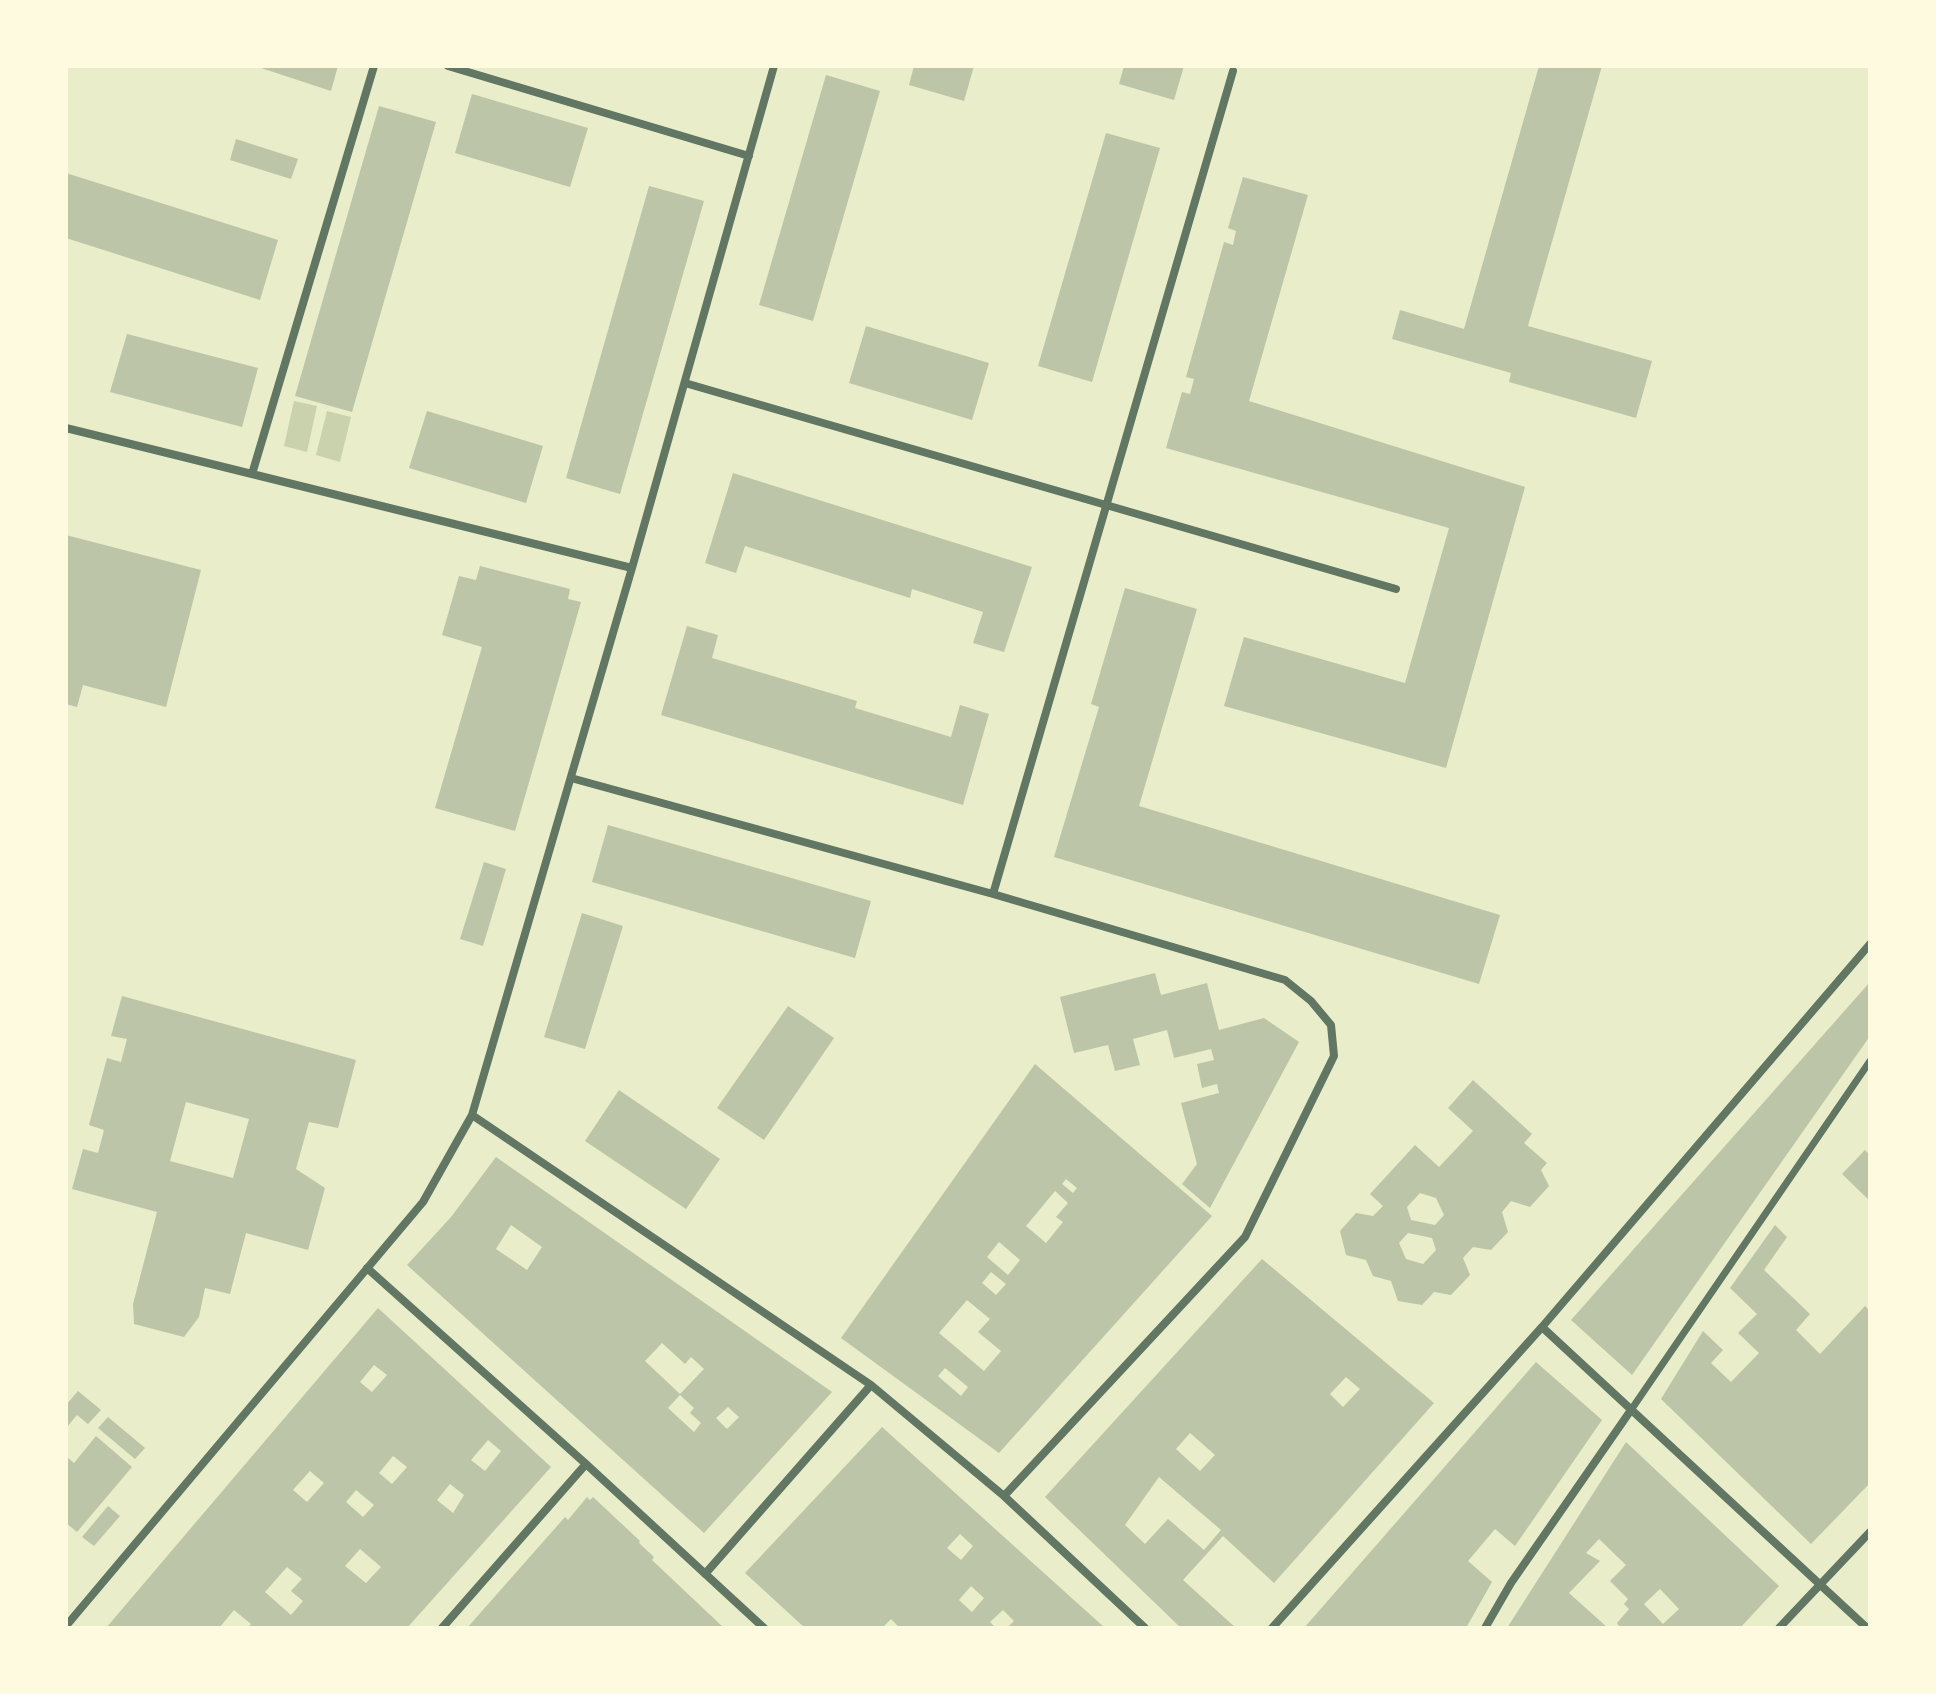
<!DOCTYPE html>
<style>
body{margin:0}
#map{position:relative;width:1936px;height:1694px;overflow:hidden;background:#e9edc9;font-family:Signika,sans-serif}
canvas{display:block}
.frame{position:absolute;inset:0;border:68px solid #fefae0;pointer-events:none}
</style>
<div id="map">
<canvas width="1936" height="1694"></canvas>
<div class="frame"></div>
</div>
<script>
const ctx = document.querySelector('canvas').getContext('2d');
ctx.lineJoin = 'round';
function fillPath(path, color) { ctx.fillStyle = color; ctx.fill(path, 'evenodd'); }
function stroke(path, color, width, dash) { ctx.strokeStyle = color; ctx.lineWidth = width; ctx.lineCap = dash ? 'butt' : 'round'; ctx.setLineDash(dash || []); ctx.stroke(path); }
fillPath(new Path2D(`
 M 294,401 L 317,406 L 307,452 L 284,446 Z
 M 327,411 L 351,417 L 340,462 L 316,455 Z`), '#cad2ad');
fillPath(new Path2D(`
 M 255,66 L 338,66 L 331,91 Z
 M 914,66 L 974,66 L 964,101 L 909,85 Z
 M 1124,66 L 1184,66 L 1174,100 L 1119,84 Z
 M 1539,66 L 1602,66 L 1528,326 L 1652,361 L 1636,418 L 1509,382 L 1511,373 L 1392,339 L 1400,310 L 1464,329 Z
 M 826,75 L 880,91 L 813,321 L 759,305 Z
 M 472,94 L 588,128 L 570,187 L 455,153 Z
 M 379,106 L 436,122 L 352,412 L 295,396 Z
 M 1106,133 L 1160,148 L 1092,382 L 1038,366 Z
 M 236,139 L 298,159 L 291,179 L 230,160 Z
 M 66,173 L 278,240 L 260,300 L 66,238 Z
 M 1243,177 L 1308,195 L 1249,401 L 1525,487 L 1446,768 L 1224,706 L 1244,637 L 1405,683 L 1449,528 L 1166,448 L 1182,392 L 1190,394 L 1194,379 L 1186,377 L 1224,242 L 1233,245 L 1236,231 L 1228,228 Z
 M 649,186 L 704,201 L 620,494 L 566,478 Z
 M 866,326 L 989,363 L 972,420 L 849,383 Z
 M 127,334 L 258,368 L 242,427 L 110,392 Z
 M 427,411 L 543,446 L 526,503 L 409,468 Z
 M 733,473 L 1032,567 L 1004,652 L 973,643 L 983,612 L 912,589 L 910,598 L 745,546 L 736,573 L 705,563 Z
 M 66,535 L 201,570 L 166,707 L 83,685 L 77,707 L 66,704 Z
 M 480,566 L 570,589 L 568,599 L 581,602 L 515,831 L 435,808 L 482,647 L 442,635 L 459,576 L 476,580 Z
 M 1125,588 L 1197,609 L 1139,806 L 1500,915 L 1479,984 L 1054,857 L 1099,707 L 1091,704 Z
 M 687,626 L 718,635 L 712,658 L 857,701 L 855,708 L 951,737 L 960,705 L 989,714 L 963,805 L 661,715 Z
 M 608,825 L 871,901 L 855,958 L 592,882 Z
 M 484,862 L 506,869 L 483,946 L 460,939 Z
 M 582,913 L 623,926 L 585,1049 L 544,1037 Z
 M 1155,973 L 1161,995 L 1207,983 L 1219,1030 L 1264,1018 L 1299,1042 L 1210,1208 L 1182,1184 L 1197,1164 L 1181,1103 L 1219,1093 L 1217,1084 L 1202,1088 L 1197,1064 L 1214,1060 L 1211,1049 L 1174,1058 L 1167,1030 L 1133,1039 L 1140,1065 L 1115,1071 L 1108,1045 L 1074,1053 L 1060,997 Z
 M 1870,982 L 1870,1036 L 1632,1375 L 1571,1320 Z
 M 122,996 L 356,1060 L 338,1128 L 309,1122 L 296,1169 L 325,1188 L 308,1250 L 246,1233 L 230,1294 L 205,1288 L 199,1317 L 184,1337 L 134,1324 L 133,1304 L 157,1212 L 72,1189 L 83,1149 L 98,1153 L 104,1130 L 89,1125 L 107,1058 L 121,1062 L 127,1039 L 111,1036 ZM 186,1102 L 249,1119 L 233,1178 L 170,1161 Z
 M 788,1006 L 834,1038 L 764,1140 L 717,1108 Z
 M 1035,1064 L 1212,1216 L 999,1453 L 841,1338 ZM 1066,1179 L 1077,1188 L 1073,1193 L 1062,1184 ZM 1055,1191 L 1068,1203 L 1056,1217 L 1063,1222 L 1046,1243 L 1026,1226 ZM 999,1242 L 1020,1260 L 1008,1275 L 987,1257 ZM 991,1272 L 1006,1284 L 996,1295 L 982,1283 ZM 967,1300 L 990,1319 L 978,1332 L 1001,1351 L 984,1371 L 939,1333 ZM 945,1368 L 968,1387 L 961,1396 L 938,1376 Z
 M 1473,1080 L 1532,1134 L 1524,1143 L 1547,1163 L 1541,1170 L 1549,1186 L 1530,1207 L 1511,1201 L 1502,1212 L 1508,1232 L 1491,1250 L 1473,1247 L 1463,1258 L 1470,1275 L 1451,1295 L 1434,1292 L 1422,1305 L 1398,1301 L 1391,1281 L 1373,1276 L 1366,1260 L 1346,1255 L 1340,1231 L 1356,1213 L 1373,1216 L 1383,1206 L 1370,1194 L 1415,1145 L 1439,1167 L 1473,1131 L 1448,1108 ZM 1420,1193 L 1436,1198 L 1444,1215 L 1435,1225 L 1411,1220 L 1407,1207 ZM 1408,1233 L 1432,1238 L 1436,1250 L 1423,1264 L 1406,1259 L 1399,1243 Z
 M 619,1090 L 720,1159 L 686,1209 L 585,1141 Z
 M 1865,1150 L 1870,1155 L 1870,1201 L 1842,1174 Z
 M 496,1157 L 832,1392 L 704,1533 L 407,1265 L 451,1217 ZM 511,1225 L 542,1247 L 527,1270 L 496,1249 ZM 662,1343 L 685,1364 L 691,1357 L 704,1369 L 680,1394 L 645,1361 ZM 680,1395 L 694,1408 L 690,1413 L 701,1423 L 694,1432 L 668,1408 ZM 728,1407 L 739,1417 L 727,1429 L 716,1418 Z
 M 1775,1225 L 1787,1237 L 1764,1270 L 1810,1314 L 1796,1330 L 1820,1354 L 1865,1306 L 1870,1311 L 1870,1483 L 1811,1544 L 1661,1399 L 1703,1331 L 1723,1350 L 1711,1363 L 1731,1382 L 1759,1353 L 1738,1333 L 1757,1314 L 1730,1288 Z
 M 1262,1259 L 1434,1403 L 1274,1583 L 1223,1536 L 1183,1580 L 1236,1628 L 1181,1628 L 1045,1497 ZM 1346,1377 L 1360,1389 L 1343,1407 L 1330,1394 ZM 1190,1433 L 1215,1455 L 1200,1471 L 1176,1449 ZM 1159,1477 L 1221,1530 L 1204,1550 L 1168,1519 L 1145,1544 L 1125,1525 Z
 M 378,1308 L 551,1467 L 407,1628 L 248,1628 L 251,1624 L 234,1610 L 219,1628 L 106,1628 ZM 374,1365 L 387,1375 L 372,1392 L 360,1382 ZM 488,1440 L 501,1451 L 485,1471 L 471,1460 ZM 393,1456 L 407,1467 L 392,1484 L 379,1473 ZM 310,1471 L 324,1483 L 307,1502 L 293,1490 ZM 450,1484 L 464,1495 L 453,1513 L 437,1500 ZM 356,1490 L 374,1505 L 363,1517 L 346,1502 ZM 360,1549 L 381,1567 L 366,1583 L 345,1566 ZM 287,1567 L 302,1579 L 291,1591 L 303,1601 L 291,1615 L 265,1592 Z
 M 1536,1362 L 1602,1420 L 1515,1546 L 1495,1529 L 1468,1561 L 1492,1582 L 1466,1628 L 1304,1628 Z
 M 78,1391 L 101,1410 L 88,1424 L 77,1415 L 66,1428 L 66,1405 Z
 M 108,1417 L 145,1448 L 135,1459 L 98,1428 Z
 M 882,1427 L 1105,1628 L 1007,1628 L 1014,1621 L 1003,1610 L 990,1622 L 996,1628 L 900,1628 L 891,1619 L 882,1628 L 805,1628 L 745,1573 ZM 960,1534 L 973,1546 L 961,1560 L 947,1548 ZM 971,1586 L 984,1598 L 972,1612 L 959,1600 Z
 M 96,1436 L 132,1467 L 77,1532 L 66,1523 L 66,1456 L 74,1463 Z
 M 1626,1442 L 1779,1586 L 1740,1628 L 1617,1628 L 1619,1626 L 1617,1623 L 1629,1609 L 1624,1604 L 1628,1599 L 1610,1581 L 1626,1565 L 1599,1539 L 1586,1553 L 1600,1561 L 1569,1593 L 1608,1628 L 1507,1628 ZM 1660,1589 L 1679,1609 L 1663,1624 L 1644,1604 Z
 M 587,1497 L 590,1500 L 593,1497 L 640,1541 L 639,1543 L 654,1557 L 652,1560 L 724,1628 L 467,1628 L 565,1517 L 568,1520 Z
 M 108,1506 L 120,1516 L 94,1546 L 82,1537 Z`), '#bcc5a7');
stroke(new Path2D(`
 M 1631,1410 L 1870,1061`), '#617663', 7);
stroke(new Path2D(`
 M 448,66 L 749,156
 M 685,383 L 1396,589
 M 66,428 L 632,568
 M 252,474 L 374,66
 M 571,778 L 993,894 L 1285,980 L 1311,1001 L 1331,1025 L 1334,1056 L 1245,1237 L 1004,1496
 M 993,894 L 1233,71
 M 472,1115 L 871,1385 L 1004,1496 L 1145,1628
 M 367,1268 L 586,1464 L 764,1628
 M 1542,1327 L 1867,1628
 M 705,1574 L 871,1385
 M 66,1626 L 423,1202 L 472,1115 L 632,568 L 774,66
 M 442,1628 L 586,1464
 M 1272,1628 L 1542,1327 L 1870,944
 M 1485,1628 L 1511,1583 L 1631,1410
 M 1779,1628 L 1870,1532`), '#617663', 8);
</script>
